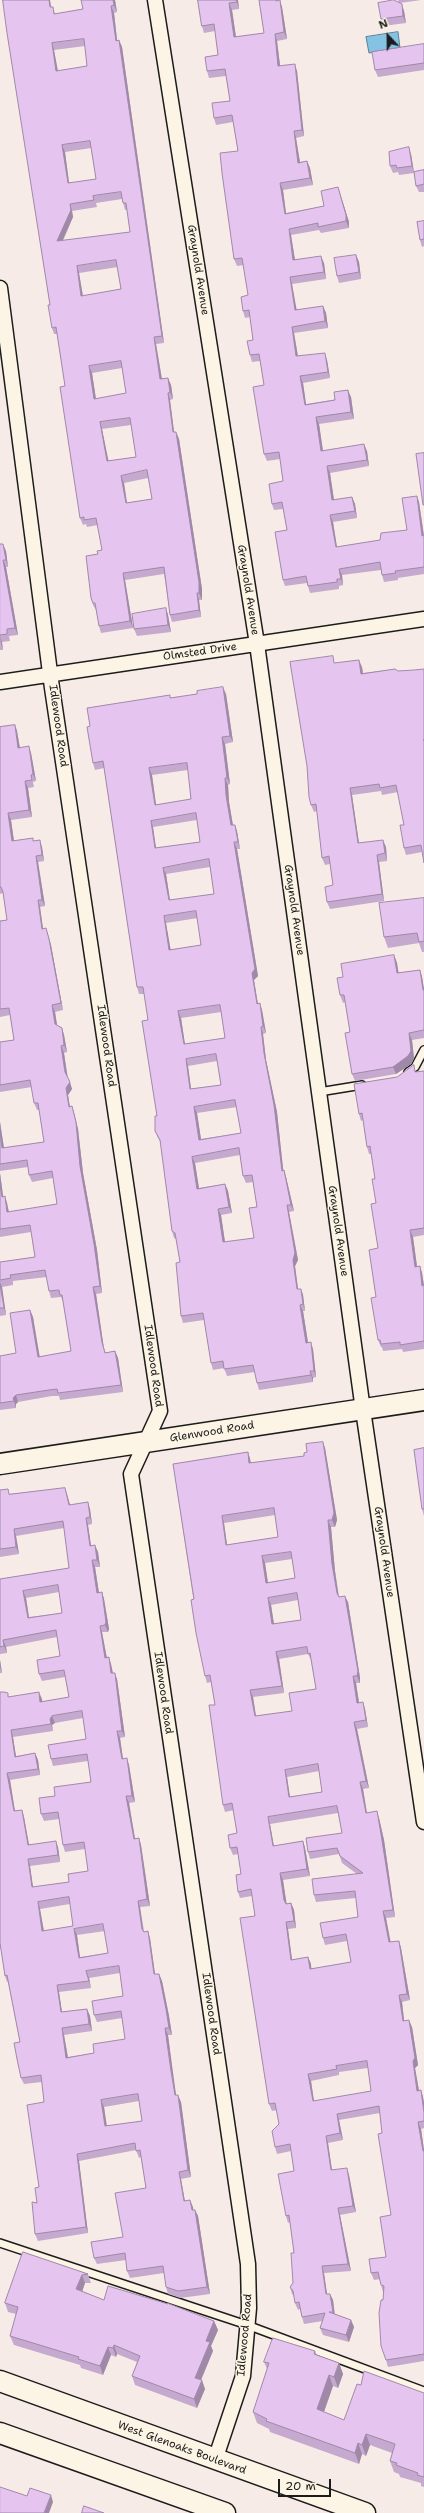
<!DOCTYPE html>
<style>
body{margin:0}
#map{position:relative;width:424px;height:2513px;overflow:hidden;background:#f7ebe7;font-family:"Shantell Sans",sans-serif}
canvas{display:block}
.north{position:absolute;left:368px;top:16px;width:40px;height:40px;-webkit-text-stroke:3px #fcf5e5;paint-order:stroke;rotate:338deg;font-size:11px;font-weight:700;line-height:16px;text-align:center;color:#1c1c1c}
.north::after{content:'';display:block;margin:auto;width:14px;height:18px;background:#1c1c1c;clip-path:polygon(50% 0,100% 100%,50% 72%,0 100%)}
.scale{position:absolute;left:278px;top:2479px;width:53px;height:18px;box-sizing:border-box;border:2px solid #1c1c1c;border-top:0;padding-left:5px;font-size:12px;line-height:14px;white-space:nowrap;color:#1c1c1c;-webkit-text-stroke:3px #fcf5e5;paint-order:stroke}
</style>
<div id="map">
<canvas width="424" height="2513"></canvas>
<div class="north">N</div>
<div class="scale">20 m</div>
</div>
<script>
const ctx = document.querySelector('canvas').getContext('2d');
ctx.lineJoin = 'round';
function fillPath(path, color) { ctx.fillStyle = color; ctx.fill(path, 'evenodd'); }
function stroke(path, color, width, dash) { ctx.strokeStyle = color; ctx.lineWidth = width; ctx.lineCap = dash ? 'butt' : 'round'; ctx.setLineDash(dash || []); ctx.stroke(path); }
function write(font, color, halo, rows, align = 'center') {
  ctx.font = font + ' "Shantell Sans",sans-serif'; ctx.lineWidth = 3; ctx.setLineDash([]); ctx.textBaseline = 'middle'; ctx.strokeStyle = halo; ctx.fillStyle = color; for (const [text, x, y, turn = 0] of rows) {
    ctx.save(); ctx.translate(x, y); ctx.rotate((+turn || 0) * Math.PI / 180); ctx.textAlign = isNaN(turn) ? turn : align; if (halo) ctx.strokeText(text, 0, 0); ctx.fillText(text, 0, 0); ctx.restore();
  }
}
const water = new Path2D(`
 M 398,32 L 400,48 L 369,53 L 366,37 Z`);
fillPath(water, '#84c3e4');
stroke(water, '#5a8094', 1);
const lane = new Path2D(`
 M 408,1072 L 415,1067 L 424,1050
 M 319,1092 L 362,1085
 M 0,2243 L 247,2325 L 424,2391`);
const street = new Path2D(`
 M 155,0 L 257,644 L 363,1410 L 424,1822
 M 0,288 L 52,688 L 160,1411 L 131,1474 L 248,2264 L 249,2308 L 243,2376 L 215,2460
 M 0,682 L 424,619`);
const secondary = new Path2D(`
 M 0,1464 L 424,1400
 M 0,2381 L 365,2513
 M 0,2433 L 225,2513`);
stroke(lane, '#1c1c1c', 10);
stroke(street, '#1c1c1c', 17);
stroke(secondary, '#1c1c1c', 23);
stroke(lane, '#fcf5e5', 7);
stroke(street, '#fcf5e5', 14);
stroke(secondary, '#fcf5e5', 20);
fillPath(new Path2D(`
 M 3,0 L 50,0 L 51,7 L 53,7 L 55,14 L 83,9 L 115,0 L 117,12 L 114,13 L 117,40 L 119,40 L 122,47 L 164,343 L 156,344 L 162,379 L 168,378 L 171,385 L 173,399 L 170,400 L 174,432 L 176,432 L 179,439 L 202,589 L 202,600 L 199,600 L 201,617 L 172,622 L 170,615 L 164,574 L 125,580 L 133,628 L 101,633 L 99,626 L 96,610 L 93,605 L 91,598 L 98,554 L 102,550 L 98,525 L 87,527 L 86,524 L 83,525 L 80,518 L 65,386 L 57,334 L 54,334 L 52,328 L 50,305 ZM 85,46 L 87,66 L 58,71 L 54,50 ZM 91,148 L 96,179 L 69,183 L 65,152 ZM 122,199 L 125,210 L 127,210 L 130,232 L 63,241 L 73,217 L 72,211 L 97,207 L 96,203 ZM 118,267 L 121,289 L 83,296 L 79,273 ZM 122,368 L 126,393 L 96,399 L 92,373 ZM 131,425 L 136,457 L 108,461 L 102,429 ZM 148,478 L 152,499 L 127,503 L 124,483 Z
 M 198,0 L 238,0 L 239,9 L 232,10 L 236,37 L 264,33 L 259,0 L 277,0 L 282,7 L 287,39 L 277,41 L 280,66 L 297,71 L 304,136 L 296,138 L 300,162 L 307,161 L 310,168 L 313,185 L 283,190 L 286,213 L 324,206 L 338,187 L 349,222 L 349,228 L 321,233 L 319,230 L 291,235 L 295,260 L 324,263 L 326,279 L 292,284 L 296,310 L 323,306 L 326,313 L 328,328 L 294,333 L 298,356 L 327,360 L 330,378 L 303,383 L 306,404 L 351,397 L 354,419 L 319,424 L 323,451 L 367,451 L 369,466 L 330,473 L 334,500 L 352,497 L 355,504 L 357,518 L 333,522 L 337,547 L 380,540 L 407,530 L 417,496 L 419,502 L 424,535 L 424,574 L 398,578 L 398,580 L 384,582 L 382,575 L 381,570 L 342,575 L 343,585 L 339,586 L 339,589 L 310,593 L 307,583 L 285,586 L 283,580 L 287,530 L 283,509 L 274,510 L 272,504 L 283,481 L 280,459 L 267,461 L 264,454 L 264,385 L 260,361 L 252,362 L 250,355 L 253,340 L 250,317 L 245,318 L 243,311 L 248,295 L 244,265 L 237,266 L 234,259 L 238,151 L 233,122 L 216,125 L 214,118 L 230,101 L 226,76 L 209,78 L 207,71 L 218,55 L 215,31 L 204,33 L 202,26 Z
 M 398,0 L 421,0 L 400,3 L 404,11 L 406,23 L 383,26 L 381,19 L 399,3 Z
 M 424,44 L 424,70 L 378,77 L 375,70 Z
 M 411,154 L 414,172 L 424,170 L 424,192 L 419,192 L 416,186 L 414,173 L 399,175 L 398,172 L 393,173 L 390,166 Z
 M 424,221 L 424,246 L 422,247 L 420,240 Z
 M 356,255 L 359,262 L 361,279 L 339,283 L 337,276 Z
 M 0,544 L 6,551 L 8,567 L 6,567 L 18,635 L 9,636 L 10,641 L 2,642 L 3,650 L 0,650 Z
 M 166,608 L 168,615 L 171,632 L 137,636 L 134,629 Z
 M 335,663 L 362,667 L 363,673 L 395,669 L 422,852 L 406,855 L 404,848 L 404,825 L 398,792 L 382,795 L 381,791 L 352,795 L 359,843 L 386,847 L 387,861 L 379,862 L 384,901 L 330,909 L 327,902 L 333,885 L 330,864 L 325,865 L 322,858 L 317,811 L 314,812 L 311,805 L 307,766 Z
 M 226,694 L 233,742 L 225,744 L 230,784 L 228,785 L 229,802 L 233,825 L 237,831 L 240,849 L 237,849 L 258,976 L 254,980 L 258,1004 L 262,1010 L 266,1033 L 263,1034 L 266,1060 L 277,1112 L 283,1170 L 284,1170 L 286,1177 L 294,1211 L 289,1212 L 298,1260 L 295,1266 L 298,1289 L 301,1289 L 303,1295 L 305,1311 L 303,1311 L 308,1342 L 313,1349 L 316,1377 L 313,1378 L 313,1382 L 259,1390 L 257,1383 L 255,1372 L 227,1376 L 224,1368 L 213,1370 L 211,1363 L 204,1320 L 183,1323 L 181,1316 L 180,1262 L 176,1239 L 174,1238 L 172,1231 L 161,1143 L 158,1138 L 155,1131 L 157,1116 L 148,1020 L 145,994 L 139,994 L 137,987 L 104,768 L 95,770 L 93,763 L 90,726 L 171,698 ZM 188,770 L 191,799 L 156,805 L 152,775 ZM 197,820 L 200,842 L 156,848 L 153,827 ZM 210,867 L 214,894 L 170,900 L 166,874 ZM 198,918 L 201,945 L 170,950 L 166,923 ZM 221,1012 L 225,1038 L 185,1044 L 181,1018 ZM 217,1061 L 221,1085 L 191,1089 L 188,1066 ZM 237,1107 L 241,1133 L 201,1139 L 197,1113 ZM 240,1155 L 243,1176 L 246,1183 L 253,1182 L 257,1207 L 254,1238 L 225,1242 L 221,1215 L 232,1213 L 228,1191 L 225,1184 L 199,1188 L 195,1163 Z
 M 15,725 L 17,731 L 20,748 L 31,753 L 36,781 L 33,782 L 34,787 L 28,788 L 32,817 L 11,820 L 14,841 L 34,841 L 42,847 L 44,861 L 38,862 L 45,906 L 40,907 L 43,929 L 46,928 L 51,945 L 63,1010 L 55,1012 L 57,1025 L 62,1028 L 64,1035 L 67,1052 L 64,1053 L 67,1077 L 72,1089 L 68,1095 L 70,1107 L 74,1113 L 78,1129 L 83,1173 L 97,1250 L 102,1293 L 96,1294 L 104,1349 L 105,1353 L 115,1351 L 118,1358 L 123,1392 L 60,1400 L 59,1396 L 52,1396 L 18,1402 L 16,1404 L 16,1408 L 0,1410 L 0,1356 L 16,1353 L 30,1310 L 33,1317 L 39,1357 L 71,1351 L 63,1302 L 61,1297 L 51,1298 L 49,1291 L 47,1277 L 13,1281 L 13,1285 L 2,1287 L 6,1315 L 0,1316 L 0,1262 L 35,1257 L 31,1232 L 0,1237 L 0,1173 L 3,1196 L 7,1203 L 9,1212 L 57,1204 L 53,1178 L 32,1182 L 29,1175 L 28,1167 L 0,1171 L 0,1122 L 4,1148 L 44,1142 L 39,1110 L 37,1110 L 34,1103 L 32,1087 L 0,1092 L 0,1042 L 14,1040 L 10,1015 L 0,1017 L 0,921 L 7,920 L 3,893 L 0,894 L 0,727 Z
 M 424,898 L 424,952 L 422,952 L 419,943 L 388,948 L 384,937 Z
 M 394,955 L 397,963 L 398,973 L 420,970 L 422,977 L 424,989 L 424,1038 L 412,1040 L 414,1058 L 411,1064 L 396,1074 L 355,1081 L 352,1074 L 350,1032 L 345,1002 L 343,1003 L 340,995 Z
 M 424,1071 L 424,1235 L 413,1237 L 417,1266 L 420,1266 L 422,1273 L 424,1285 L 424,1349 L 403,1352 L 402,1349 L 383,1351 L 382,1347 L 381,1347 L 378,1340 L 376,1297 L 378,1248 L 375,1179 L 371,1154 L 369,1154 L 367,1147 L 363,1120 L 361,1121 L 359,1114 L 397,1077 L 416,1072 Z
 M 325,1448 L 337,1520 L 335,1527 L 331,1527 L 335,1571 L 339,1596 L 348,1602 L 360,1678 L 360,1683 L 356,1683 L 359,1702 L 365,1709 L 368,1727 L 357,1729 L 369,1788 L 363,1789 L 367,1813 L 379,1818 L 384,1840 L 395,1917 L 386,1918 L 390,1942 L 399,1941 L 401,1948 L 410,2000 L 402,2002 L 404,2021 L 412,2027 L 418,2065 L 415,2068 L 419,2090 L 421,2090 L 423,2097 L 424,2103 L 424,2128 L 421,2129 L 424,2150 L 424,2361 L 388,2367 L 386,2360 L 383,2300 L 384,2292 L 383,2292 L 381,2285 L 380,2279 L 374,2280 L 371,2273 L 386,2257 L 391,2215 L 380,2113 L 339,2120 L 343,2140 L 328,2143 L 332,2170 L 349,2175 L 356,2212 L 340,2215 L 351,2271 L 324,2273 L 327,2294 L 330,2294 L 333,2300 L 335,2314 L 351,2320 L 354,2327 L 349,2342 L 323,2335 L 320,2328 L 323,2321 L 304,2324 L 302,2317 L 300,2309 L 298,2310 L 295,2303 L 294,2296 L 292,2294 L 290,2287 L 293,2283 L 294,2253 L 290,2222 L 288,2223 L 286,2216 L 294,2171 L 291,2151 L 277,2154 L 275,2147 L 279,2124 L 277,2110 L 272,2111 L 269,2104 L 255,1916 L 252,1896 L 240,1898 L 238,1892 L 241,1874 L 238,1854 L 233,1855 L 230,1848 L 237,1833 L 234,1810 L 225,1812 L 223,1805 L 215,1705 L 211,1682 L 207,1683 L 205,1676 L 173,1464 L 248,1452 L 250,1459 L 251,1463 L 304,1456 ZM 275,1515 L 278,1537 L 227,1545 L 224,1523 ZM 292,1559 L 295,1578 L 268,1583 L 265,1563 ZM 298,1600 L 301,1620 L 274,1624 L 271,1605 ZM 308,1654 L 311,1660 L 316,1689 L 292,1711 L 256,1716 L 253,1697 L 284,1693 L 279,1659 ZM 319,1771 L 322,1792 L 290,1797 L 287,1777 ZM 338,1813 L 342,1833 L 308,1852 L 310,1859 L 339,1854 L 342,1863 L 357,1874 L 314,1895 L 316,1902 L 356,1898 L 358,1917 L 323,1938 L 325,1945 L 347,1941 L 351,1962 L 311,1969 L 311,1964 L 308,1957 L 292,1960 L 288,1929 L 296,1928 L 294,1910 L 291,1903 L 286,1904 L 283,1880 L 310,1876 L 305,1848 L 303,1841 L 274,1846 L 270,1824 ZM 368,2068 L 371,2091 L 314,2101 L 311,2081 L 339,2075 L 339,2072 Z
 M 424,1448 L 424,1516 L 422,1509 Z
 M 65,1488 L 70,1505 L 90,1509 L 92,1524 L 88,1525 L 91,1545 L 98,1552 L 100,1567 L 95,1567 L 99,1593 L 102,1592 L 104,1599 L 109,1629 L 108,1632 L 102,1632 L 107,1658 L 111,1664 L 113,1673 L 117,1679 L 125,1737 L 120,1738 L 123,1759 L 129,1765 L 135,1802 L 129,1803 L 135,1838 L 139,1838 L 141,1845 L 150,1906 L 140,1907 L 144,1931 L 150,1938 L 155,1974 L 159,1974 L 162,1981 L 169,2016 L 172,2035 L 168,2035 L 173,2078 L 176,2095 L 181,2102 L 191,2177 L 181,2179 L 185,2201 L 190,2200 L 193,2210 L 195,2210 L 198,2216 L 210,2294 L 180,2298 L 168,2294 L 166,2287 L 164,2273 L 130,2278 L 127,2271 L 126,2260 L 97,2264 L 94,2258 L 123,2237 L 146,2188 L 141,2157 L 139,2158 L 136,2150 L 79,2161 L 88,2233 L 38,2241 L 35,2234 L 37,2203 L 39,2187 L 44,2102 L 42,2082 L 24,2084 L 21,2078 L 20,2042 L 8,1982 L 7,1982 L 5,1976 L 0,1943 L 9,1697 L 42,1699 L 42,1702 L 69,1697 L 65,1677 L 42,1681 L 39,1674 L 60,1656 L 57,1637 L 6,1647 L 7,1653 L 0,1654 L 0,1579 L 69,1568 L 64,1528 L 16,1536 L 19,1554 L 0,1557 L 0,1490 L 10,1494 ZM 59,1592 L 62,1613 L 29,1617 L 26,1598 ZM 83,1718 L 86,1739 L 51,1759 L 53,1766 L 88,1761 L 91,1782 L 55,1796 L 41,1814 L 44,1821 L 59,1819 L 63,1845 L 65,1852 L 85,1849 L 88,1871 L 69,1882 L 33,1887 L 30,1866 L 60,1862 L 58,1847 L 29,1844 L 24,1817 L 22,1810 L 15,1811 L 10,1780 L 40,1775 L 38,1760 L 35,1753 L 16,1756 L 13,1737 L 53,1731 L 52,1725 L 55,1723 ZM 70,1904 L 73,1926 L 44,1931 L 40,1909 ZM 105,1931 L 108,1953 L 80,1957 L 77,1935 ZM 120,1973 L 123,1996 L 94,2015 L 97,2022 L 122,2018 L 125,2039 L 94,2053 L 68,2057 L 64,2035 L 92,2031 L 90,2016 L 87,2009 L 62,2012 L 59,1992 L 91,1988 L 89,1978 ZM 139,2101 L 142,2121 L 106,2126 L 104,2107 Z
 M 0,1660 L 2,1673 L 0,1673 Z
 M 23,2252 L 88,2274 L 91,2283 L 85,2283 L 82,2291 L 104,2300 L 214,2321 L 218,2330 L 211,2346 L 213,2351 L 201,2380 L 205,2389 L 197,2408 L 135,2385 L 132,2376 L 137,2362 L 117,2354 L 116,2357 L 111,2355 L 103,2375 L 81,2368 L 80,2365 L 14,2345 L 10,2336 L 16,2314 L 8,2312 L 5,2303 Z
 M 315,2351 L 317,2355 L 339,2363 L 343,2374 L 338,2388 L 333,2386 L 324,2412 L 344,2420 L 361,2385 L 424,2393 L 424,2487 L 421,2486 L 421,2483 L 400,2477 L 399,2474 L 394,2472 L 390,2461 L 392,2453 L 370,2445 L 366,2456 L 362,2454 L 359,2464 L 270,2432 L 269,2429 L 257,2423 L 253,2412 L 267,2369 L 264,2362 Z`), '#c5a9ce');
fillPath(new Path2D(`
 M 49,0 L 50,0 L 52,14 L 50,7 Z
 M 113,0 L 115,0 L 117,12 L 114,5 Z
 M 236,0 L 238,0 L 239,9 L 237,2 Z
 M 280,0 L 282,7 L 287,39 L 284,32 Z
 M 229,3 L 232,10 L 237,44 L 234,37 Z
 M 402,4 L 404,11 L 406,23 L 403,16 Z
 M 111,6 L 114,13 L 118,48 L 116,41 Z
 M 275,34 L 277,41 L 281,73 L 278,66 Z
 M 119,40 L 122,47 L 164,343 L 162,336 Z
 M 52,43 L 54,50 L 59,78 L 56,71 Z
 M 295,64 L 297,71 L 304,136 L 302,130 Z
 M 294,131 L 296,138 L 301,169 L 298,163 Z
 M 62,145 L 65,152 L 70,190 L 68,183 Z
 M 409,147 L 411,154 L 414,173 L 412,166 Z
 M 307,161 L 310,168 L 313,185 L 310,178 Z
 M 280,183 L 283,190 L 287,221 L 285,214 Z
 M 338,187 L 349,222 L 349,228 L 346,221 Z
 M 70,204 L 72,211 L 73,217 L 59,248 L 57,241 Z
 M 289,229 L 291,235 L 296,267 L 293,260 Z
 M 356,255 L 359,262 L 361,279 L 359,272 Z
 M 321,256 L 324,263 L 326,279 L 324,272 Z
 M 77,266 L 79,273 L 84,303 L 81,296 Z
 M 290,277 L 292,284 L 298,317 L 295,310 Z
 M 323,306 L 326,313 L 328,328 L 325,321 Z
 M 292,327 L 294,333 L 299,363 L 296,356 Z
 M 154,337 L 156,344 L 163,386 L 160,379 Z
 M 325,353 L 327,360 L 330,378 L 328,372 Z
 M 89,366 L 92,373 L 97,406 L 94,399 Z
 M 300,376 L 303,383 L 307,411 L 305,405 Z
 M 168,378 L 171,385 L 173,399 L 170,392 Z
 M 348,390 L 351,397 L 354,419 L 351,412 Z
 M 168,393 L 170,400 L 175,439 L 173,432 Z
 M 316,417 L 319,424 L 324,458 L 321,451 Z
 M 100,422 L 102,429 L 110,468 L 107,461 Z
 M 176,432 L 179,439 L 202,589 L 202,600 L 199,593 Z
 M 364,444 L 367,451 L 369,466 L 367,460 Z
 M 327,466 L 330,473 L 335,507 L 332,500 Z
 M 121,476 L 124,483 L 128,510 L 126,503 Z
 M 417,496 L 419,502 L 424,537 L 422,536 Z
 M 352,497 L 355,504 L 357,518 L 355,511 Z
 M 330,515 L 333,522 L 338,554 L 336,547 Z
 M 3,544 L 6,551 L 8,567 L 6,560 Z
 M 3,560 L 6,567 L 18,635 L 15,628 Z
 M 339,569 L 342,575 L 343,585 L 341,579 Z
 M 123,573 L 125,580 L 133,628 L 130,621 Z
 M 197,593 L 199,600 L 201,617 L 199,610 Z
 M 166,608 L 168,615 L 171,632 L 168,625 Z
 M 0,636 L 2,642 L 3,650 L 1,643 Z
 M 359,660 L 362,667 L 364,681 L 361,674 Z
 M 223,687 L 226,694 L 233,742 L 230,736 Z
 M 15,725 L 17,731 L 21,755 L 18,748 Z
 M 222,737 L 225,744 L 230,784 L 227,778 Z
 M 29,746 L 31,753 L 36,781 L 33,774 Z
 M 149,768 L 152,775 L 157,812 L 155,805 Z
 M 225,778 L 228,785 L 229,802 L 234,832 L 231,825 L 226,795 Z
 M 25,781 L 28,788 L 32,817 L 29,810 Z
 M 350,788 L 352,795 L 360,850 L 358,843 Z
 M 8,813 L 11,820 L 15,848 L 12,841 Z
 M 151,821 L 153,827 L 157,855 L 155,848 Z
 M 235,825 L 237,831 L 240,849 L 238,842 Z
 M 40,840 L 42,847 L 44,861 L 42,855 Z
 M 383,840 L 386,847 L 387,861 L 385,853 Z
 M 234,842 L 237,849 L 258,976 L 254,980 L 259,1011 L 257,1004 L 252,973 Z
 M 377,855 L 379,862 L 384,901 L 382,894 Z
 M 36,856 L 38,862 L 45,906 L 42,900 Z
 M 163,868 L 166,874 L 171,907 L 169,900 Z
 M 38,900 L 40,907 L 44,936 L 42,929 Z
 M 164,916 L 166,923 L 172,957 L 169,950 Z
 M 46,928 L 51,945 L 63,1010 L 61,1003 Z
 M 394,955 L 397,963 L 400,981 L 397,973 Z
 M 420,970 L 422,977 L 424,989 L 424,994 L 423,990 Z
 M 260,1003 L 262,1010 L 266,1033 L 263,1026 Z
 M 52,1005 L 55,1012 L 58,1031 L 55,1024 Z
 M 178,1011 L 181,1018 L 186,1051 L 184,1044 Z
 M 261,1027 L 263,1034 L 266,1060 L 277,1112 L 284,1177 L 282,1171 L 264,1053 Z
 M 62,1028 L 64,1035 L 67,1052 L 64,1045 Z
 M 409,1033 L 412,1040 L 414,1058 L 411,1064 L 396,1074 L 393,1067 Z
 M 61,1046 L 64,1053 L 68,1079 L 65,1072 Z
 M 186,1059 L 188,1066 L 192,1096 L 190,1089 Z
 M 70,1082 L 72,1089 L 68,1095 L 71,1114 L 69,1107 L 66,1088 Z
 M 72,1106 L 74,1113 L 78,1129 L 83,1173 L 97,1250 L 102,1293 L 100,1286 L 80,1166 Z
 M 194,1107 L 197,1113 L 202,1146 L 199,1140 Z
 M 0,1122 L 5,1155 L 2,1148 L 0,1132 Z
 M 192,1157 L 195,1163 L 200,1195 L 197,1189 Z
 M 284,1170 L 286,1177 L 294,1211 L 291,1205 Z
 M 0,1173 L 4,1203 L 2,1197 L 0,1185 Z
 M 225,1184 L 228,1191 L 232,1213 L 229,1207 Z
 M 5,1196 L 7,1203 L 10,1219 L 7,1212 Z
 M 287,1205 L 289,1212 L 298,1260 L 295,1266 L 299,1296 L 297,1289 L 293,1260 Z
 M 218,1209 L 221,1215 L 226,1249 L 223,1242 Z
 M 410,1230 L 413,1237 L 418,1274 L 415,1267 Z
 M 420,1266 L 422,1273 L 424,1286 L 422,1286 Z
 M 0,1282 L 2,1287 L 6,1315 L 4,1308 Z
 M 93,1287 L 96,1294 L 104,1349 L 108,1360 L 102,1342 Z
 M 301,1289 L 303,1295 L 305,1311 L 303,1304 Z
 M 300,1305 L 303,1311 L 309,1349 L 306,1343 Z
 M 30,1310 L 33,1317 L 41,1364 L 38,1357 Z
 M 311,1342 L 313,1349 L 316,1377 L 314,1371 Z
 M 115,1351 L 118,1358 L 123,1392 L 121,1385 Z
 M 310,1371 L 313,1378 L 313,1382 L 311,1375 Z
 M 16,1395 L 18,1402 L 16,1404 L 16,1408 L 13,1398 Z
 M 323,1442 L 325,1448 L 337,1520 L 335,1527 L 332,1520 Z
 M 248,1452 L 250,1459 L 252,1470 L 249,1463 Z
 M 65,1488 L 67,1494 L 72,1512 L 69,1505 Z
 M 88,1502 L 90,1509 L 92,1524 L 90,1517 Z
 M 222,1516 L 224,1523 L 228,1552 L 226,1545 Z
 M 86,1518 L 88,1525 L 92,1553 L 90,1546 Z
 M 328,1520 L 331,1527 L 335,1571 L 339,1600 L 337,1593 L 332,1564 Z
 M 14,1529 L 16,1536 L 19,1554 L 16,1547 Z
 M 95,1545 L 98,1552 L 100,1567 L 97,1560 Z
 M 262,1556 L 265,1563 L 269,1590 L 266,1583 Z
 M 92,1560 L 95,1567 L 100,1600 L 97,1593 Z
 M 23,1591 L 26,1598 L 30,1624 L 28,1618 Z
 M 102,1592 L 104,1599 L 109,1629 L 108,1632 L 105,1625 Z
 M 345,1596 L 348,1602 L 360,1678 L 360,1683 L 357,1676 Z
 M 268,1598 L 271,1605 L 275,1631 L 272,1624 Z
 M 100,1626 L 102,1632 L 108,1665 L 105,1658 Z
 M 3,1640 L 6,1647 L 7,1653 L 4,1646 Z
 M 276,1652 L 279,1659 L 284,1693 L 282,1686 Z
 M 109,1657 L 111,1664 L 114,1680 L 111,1673 Z
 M 0,1660 L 2,1673 L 0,1667 Z
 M 115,1673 L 117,1679 L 125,1737 L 122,1731 Z
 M 353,1676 L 356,1683 L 360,1710 L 357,1703 Z
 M 250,1690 L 253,1697 L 257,1723 L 255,1716 Z
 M 39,1692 L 42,1699 L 43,1709 L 40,1702 Z
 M 363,1702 L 365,1709 L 368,1727 L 366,1720 Z
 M 52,1716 L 55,1723 L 52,1725 L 53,1731 L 51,1724 L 50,1719 Z
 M 354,1722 L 357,1729 L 369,1788 L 366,1781 Z
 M 11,1730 L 13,1737 L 17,1763 L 15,1757 Z
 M 117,1731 L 120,1738 L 124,1766 L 122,1759 Z
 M 35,1753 L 38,1760 L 40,1775 L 38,1769 Z
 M 127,1758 L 129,1765 L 135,1802 L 132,1796 Z
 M 285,1770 L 287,1777 L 291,1804 L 289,1797 Z
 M 7,1773 L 10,1780 L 16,1818 L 14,1811 Z
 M 360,1782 L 363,1789 L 368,1820 L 366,1813 Z
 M 126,1796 L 129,1803 L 136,1845 L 134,1839 Z
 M 22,1810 L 24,1817 L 30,1851 L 28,1845 Z
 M 377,1811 L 379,1818 L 384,1840 L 395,1917 L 393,1910 Z
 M 268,1817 L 270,1824 L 275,1853 L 273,1846 Z
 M 139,1838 L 141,1845 L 150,1906 L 147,1899 Z
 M 56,1841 L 58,1847 L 60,1862 L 58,1855 Z
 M 303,1841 L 305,1848 L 310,1876 L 307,1869 Z
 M 28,1859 L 30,1866 L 34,1894 L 32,1887 Z
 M 280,1873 L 283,1880 L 287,1906 L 284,1900 Z
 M 138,1901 L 140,1907 L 144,1936 L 142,1929 Z
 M 38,1902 L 40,1909 L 45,1938 L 42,1931 Z
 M 291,1903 L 294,1910 L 296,1928 L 294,1921 Z
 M 383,1911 L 386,1918 L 392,1949 L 389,1942 Z
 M 286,1922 L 288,1929 L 293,1967 L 291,1960 Z
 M 74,1929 L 77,1935 L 81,1965 L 79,1958 Z
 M 148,1931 L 150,1938 L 156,1981 L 154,1974 Z
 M 399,1941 L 401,1948 L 410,2000 L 407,1994 Z
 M 308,1957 L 311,1964 L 312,1976 L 310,1969 Z
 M 86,1971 L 89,1978 L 91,1988 L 89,1981 Z
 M 159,1974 L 162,1981 L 169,2016 L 172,2035 L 169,2028 Z
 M 57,1985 L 59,1992 L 63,2019 L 61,2012 Z
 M 399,1995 L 402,2002 L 405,2028 L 403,2021 Z
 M 87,2009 L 90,2016 L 92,2031 L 89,2024 Z
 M 409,2020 L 412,2027 L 418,2065 L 415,2068 L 420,2097 L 417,2091 L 413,2061 Z
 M 62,2028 L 64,2035 L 69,2064 L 66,2058 Z
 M 165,2028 L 168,2035 L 177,2102 L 175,2095 Z
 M 308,2074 L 311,2081 L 315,2108 L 313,2101 Z
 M 421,2090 L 423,2097 L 424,2103 L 424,2113 Z
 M 178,2095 L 181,2102 L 191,2177 L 188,2170 Z
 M 101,2100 L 104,2107 L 108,2133 L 105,2126 Z
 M 337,2114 L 339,2120 L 343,2140 L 340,2133 Z
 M 418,2122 L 421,2129 L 424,2150 L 424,2154 L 423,2151 Z
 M 326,2136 L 328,2143 L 333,2177 L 331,2170 Z
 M 77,2154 L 79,2161 L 88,2233 L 86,2227 Z
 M 347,2168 L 349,2175 L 356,2212 L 353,2206 Z
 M 179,2172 L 181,2179 L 186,2208 L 184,2201 Z
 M 190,2200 L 193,2207 L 194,2217 L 192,2210 Z
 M 338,2208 L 340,2215 L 351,2271 L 348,2264 Z
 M 195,2210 L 198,2216 L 210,2294 L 207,2287 Z
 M 322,2266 L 324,2273 L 328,2301 L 326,2294 Z
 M 82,2275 L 85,2283 L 80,2298 L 76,2289 Z
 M 330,2294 L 333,2300 L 335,2319 L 333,2312 Z
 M 351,2320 L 354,2327 L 349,2342 L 346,2335 Z
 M 214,2321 L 218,2330 L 211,2346 L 213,2351 L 198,2387 L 195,2378 L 206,2341 Z
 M 114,2345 L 117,2354 L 116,2357 L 113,2348 Z
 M 108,2347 L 111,2355 L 103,2375 L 100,2366 Z
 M 339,2363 L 343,2374 L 338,2388 L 334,2377 Z
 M 329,2375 L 333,2386 L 321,2420 L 317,2409 Z
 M 202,2380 L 205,2389 L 197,2408 L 194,2399 Z
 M 366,2434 L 370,2445 L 366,2456 L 362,2445 Z
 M 358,2443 L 362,2454 L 359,2464 L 355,2453 Z
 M 51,2495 L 53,2502 L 49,2513 L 44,2513 Z`), '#a089a8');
const building = new Path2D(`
 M 3,0 L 49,0 L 50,7 L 53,7 L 54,14 L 83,9 L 81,0 L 113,0 L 114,5 L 111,6 L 116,41 L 119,40 L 162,336 L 154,337 L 160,379 L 168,378 L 170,392 L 168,393 L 173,432 L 176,432 L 199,582 L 199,593 L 197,593 L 199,610 L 170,615 L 164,567 L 123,573 L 130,621 L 99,626 L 95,603 L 93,603 L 91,598 L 86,556 L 98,554 L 97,551 L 102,550 L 96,518 L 84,520 L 84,517 L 80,518 L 60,387 L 65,386 L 56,327 L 52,328 L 48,305 L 50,305 L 7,33 ZM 84,39 L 87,66 L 56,71 L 52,43 ZM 90,141 L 96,179 L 68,183 L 62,145 ZM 121,192 L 123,203 L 126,203 L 130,232 L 57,241 L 71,210 L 70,204 L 94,200 L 93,196 ZM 116,260 L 121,289 L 81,296 L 77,266 ZM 121,361 L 126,393 L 94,399 L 89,366 ZM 130,418 L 136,457 L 107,461 L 100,422 ZM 147,470 L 152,499 L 126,503 L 121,476 Z
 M 198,0 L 236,0 L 237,2 L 229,3 L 234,37 L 264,33 L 259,0 L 276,0 L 276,1 L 280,0 L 284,32 L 275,34 L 278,66 L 295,64 L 302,130 L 294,131 L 298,163 L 307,161 L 310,178 L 280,183 L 285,214 L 324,206 L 321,191 L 338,187 L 346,215 L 346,221 L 318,227 L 318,223 L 289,229 L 293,260 L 321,256 L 324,272 L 290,277 L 295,310 L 323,306 L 325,321 L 292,327 L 296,356 L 325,353 L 328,372 L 300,376 L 305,405 L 335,400 L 334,392 L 348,390 L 351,412 L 316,417 L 321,451 L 364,444 L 367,460 L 327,466 L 332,500 L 352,497 L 355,511 L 330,515 L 336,547 L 380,540 L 381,533 L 407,530 L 402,498 L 417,496 L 422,536 L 424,535 L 424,567 L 395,571 L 396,573 L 382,575 L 380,562 L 339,569 L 341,579 L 337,579 L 337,582 L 308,586 L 306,576 L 283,580 L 275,532 L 287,530 L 282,502 L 272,504 L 269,484 L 283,481 L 279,452 L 264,454 L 253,387 L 264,385 L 259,354 L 250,355 L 247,341 L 253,340 L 249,310 L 243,311 L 241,297 L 248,295 L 242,258 L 234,259 L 222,173 L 220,153 L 238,151 L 232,115 L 214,118 L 212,103 L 230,101 L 225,69 L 207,71 L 205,57 L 218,55 L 214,24 L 202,26 Z
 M 394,0 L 402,4 L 403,16 L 381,19 L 378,3 Z
 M 424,44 L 424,63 L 375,70 L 372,52 Z
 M 409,147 L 412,166 L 397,168 L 396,165 L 390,166 L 389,152 Z
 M 424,170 L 424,184 L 416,186 L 414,172 Z
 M 424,221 L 424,239 L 420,240 L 417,222 Z
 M 356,255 L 359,272 L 337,276 L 334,258 Z
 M 424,453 L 424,505 L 423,505 L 416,454 Z
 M 0,544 L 3,544 L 6,560 L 3,560 L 15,628 L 7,629 L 7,634 L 0,635 Z
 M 166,608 L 168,625 L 134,629 L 132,614 Z
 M 333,656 L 334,663 L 359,660 L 361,674 L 395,669 L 398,671 L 414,670 L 424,669 L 424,739 L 423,740 L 424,740 L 424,863 L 421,845 L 404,848 L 400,825 L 404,825 L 396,785 L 380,788 L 379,784 L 350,788 L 358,843 L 383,840 L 385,853 L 377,855 L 382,894 L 327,902 L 325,887 L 333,885 L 329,856 L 322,858 L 316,804 L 311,805 L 309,797 L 307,766 L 290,662 Z
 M 223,687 L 230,736 L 222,737 L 227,778 L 225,778 L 226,795 L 231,825 L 235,825 L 238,842 L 234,842 L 255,969 L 252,973 L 257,1004 L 260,1003 L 263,1026 L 261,1027 L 264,1053 L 274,1105 L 282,1171 L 284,1170 L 291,1205 L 287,1205 L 295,1253 L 293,1260 L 297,1289 L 301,1289 L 303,1304 L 300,1305 L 306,1343 L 311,1342 L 314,1371 L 310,1371 L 311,1375 L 257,1383 L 253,1365 L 224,1369 L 223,1361 L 211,1363 L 203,1313 L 181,1316 L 176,1263 L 180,1262 L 175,1233 L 172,1231 L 160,1140 L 155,1131 L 155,1116 L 157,1116 L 142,1021 L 148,1020 L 143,987 L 137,987 L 103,761 L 93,763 L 87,727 L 90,726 L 87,708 L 170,695 L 170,698 L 197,694 L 197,691 ZM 187,763 L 191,799 L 155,805 L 149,768 ZM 196,813 L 200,842 L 155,848 L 151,821 ZM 209,859 L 214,894 L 169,900 L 163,868 ZM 196,911 L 201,945 L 169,950 L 164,916 ZM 220,1005 L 225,1038 L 184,1044 L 178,1011 ZM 216,1054 L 221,1085 L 190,1089 L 186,1059 ZM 235,1100 L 241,1133 L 199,1140 L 194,1107 ZM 239,1148 L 243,1176 L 252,1175 L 257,1207 L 249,1208 L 254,1238 L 223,1242 L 218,1209 L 229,1207 L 225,1184 L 197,1189 L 192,1157 Z
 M 15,725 L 18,748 L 29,746 L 33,774 L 31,775 L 32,780 L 25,781 L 29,810 L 8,813 L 12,841 L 33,838 L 33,841 L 40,840 L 42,855 L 36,856 L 42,900 L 38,900 L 42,929 L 46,928 L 49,939 L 61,1003 L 52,1005 L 55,1024 L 62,1028 L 64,1045 L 61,1046 L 65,1072 L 70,1082 L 66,1088 L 69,1107 L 72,1106 L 76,1122 L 80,1166 L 94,1244 L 100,1286 L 93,1287 L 102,1342 L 105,1353 L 115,1351 L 121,1385 L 58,1393 L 57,1389 L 49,1390 L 16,1395 L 13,1398 L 14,1401 L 0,1403 L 0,1356 L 16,1353 L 10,1313 L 30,1310 L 38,1357 L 71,1351 L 62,1295 L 60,1295 L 59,1290 L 49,1291 L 45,1270 L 10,1275 L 11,1278 L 0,1280 L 0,1262 L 35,1257 L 30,1225 L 0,1229 L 0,1185 L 2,1197 L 5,1196 L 7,1212 L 57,1204 L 52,1171 L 29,1175 L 27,1160 L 0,1164 L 0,1132 L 2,1148 L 44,1142 L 38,1103 L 34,1103 L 30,1080 L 0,1085 L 0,1042 L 14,1040 L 9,1008 L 0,1009 L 0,921 L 7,920 L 3,892 L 1,887 L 0,887 L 0,727 Z
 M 424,898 L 424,941 L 419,942 L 417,933 L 384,937 L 379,903 Z
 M 394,955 L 397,973 L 420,970 L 423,990 L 424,990 L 424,1030 L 409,1033 L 411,1051 L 408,1056 L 393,1067 L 352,1074 L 345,1033 L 350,1032 L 344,995 L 340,995 L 337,978 L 343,977 L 341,964 Z
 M 414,1065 L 415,1072 L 424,1071 L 424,1228 L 410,1230 L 415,1267 L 420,1266 L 422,1286 L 424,1285 L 424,1341 L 400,1345 L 400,1342 L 381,1344 L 380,1340 L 378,1340 L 371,1298 L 376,1297 L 369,1250 L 378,1248 L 371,1204 L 376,1203 L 372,1179 L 375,1179 L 370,1146 L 367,1147 L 362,1113 L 359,1114 L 354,1084 L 397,1077 Z
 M 0,1284 L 4,1308 L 0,1308 Z
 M 323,1442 L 334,1513 L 332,1520 L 328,1520 L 332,1564 L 337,1593 L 339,1597 L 345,1596 L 358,1671 L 357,1676 L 353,1676 L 357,1703 L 363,1702 L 366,1720 L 354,1722 L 366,1781 L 360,1782 L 366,1813 L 377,1811 L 381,1834 L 393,1910 L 383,1911 L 389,1942 L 399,1941 L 407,1994 L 399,1995 L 403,2021 L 409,2020 L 415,2058 L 413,2061 L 417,2091 L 421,2090 L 424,2113 L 424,2121 L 418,2122 L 423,2151 L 424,2151 L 424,2354 L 386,2360 L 381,2346 L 379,2313 L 381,2300 L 383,2300 L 384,2286 L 381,2285 L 378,2272 L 371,2273 L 369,2259 L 386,2257 L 380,2217 L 391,2215 L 378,2134 L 382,2133 L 379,2106 L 337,2114 L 340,2133 L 326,2136 L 331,2170 L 347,2168 L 353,2206 L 338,2208 L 348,2264 L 322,2266 L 326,2294 L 330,2294 L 333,2312 L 329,2312 L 351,2320 L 346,2335 L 320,2328 L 325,2313 L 302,2317 L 299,2302 L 295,2303 L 293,2291 L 290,2287 L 293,2283 L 291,2253 L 294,2253 L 289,2215 L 286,2216 L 278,2174 L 294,2171 L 290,2144 L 275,2147 L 272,2131 L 279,2124 L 275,2103 L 269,2104 L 240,1918 L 255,1916 L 251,1889 L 238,1892 L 236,1875 L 241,1874 L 237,1847 L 230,1848 L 228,1835 L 237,1833 L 232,1803 L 223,1805 L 209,1705 L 215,1705 L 210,1675 L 205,1676 L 196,1633 L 191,1600 L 194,1599 L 173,1464 L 248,1452 L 249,1463 L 304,1456 L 304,1453 L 307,1452 L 306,1444 ZM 274,1508 L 278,1537 L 226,1545 L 222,1516 ZM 291,1552 L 295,1578 L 266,1583 L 262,1556 ZM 297,1593 L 301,1620 L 272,1624 L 268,1598 ZM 307,1647 L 308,1654 L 310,1653 L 316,1689 L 289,1693 L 292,1711 L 255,1716 L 250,1690 L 282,1686 L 276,1652 ZM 318,1764 L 322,1792 L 289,1797 L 285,1770 ZM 337,1806 L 342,1833 L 306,1838 L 308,1852 L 337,1848 L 340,1856 L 363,1873 L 312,1879 L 314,1895 L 355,1891 L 358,1917 L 320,1923 L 323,1938 L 346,1934 L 351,1962 L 310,1969 L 308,1957 L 291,1960 L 286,1922 L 294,1921 L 291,1903 L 286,1904 L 284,1900 L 280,1873 L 307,1869 L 303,1841 L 273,1846 L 268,1817 ZM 367,2061 L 371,2091 L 313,2101 L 308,2074 L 337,2069 L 336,2066 Z
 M 424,1448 L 424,1509 L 422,1509 L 414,1450 Z
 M 65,1488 L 69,1505 L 88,1502 L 90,1517 L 86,1518 L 90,1546 L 95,1545 L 97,1560 L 92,1560 L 97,1593 L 102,1592 L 106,1622 L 105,1625 L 100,1626 L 105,1658 L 109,1657 L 111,1673 L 115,1673 L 122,1731 L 117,1731 L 122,1759 L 127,1758 L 132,1796 L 126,1796 L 134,1839 L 139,1838 L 147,1899 L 138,1901 L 142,1929 L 144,1932 L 148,1931 L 154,1974 L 159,1974 L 166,2009 L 169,2028 L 165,2028 L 171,2071 L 175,2095 L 178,2095 L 188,2170 L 179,2172 L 184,2201 L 190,2200 L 192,2210 L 195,2210 L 207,2287 L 178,2291 L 166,2287 L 163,2266 L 127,2271 L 125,2253 L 94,2258 L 91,2242 L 123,2237 L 115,2193 L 146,2188 L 140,2150 L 136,2151 L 135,2143 L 77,2154 L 86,2227 L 35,2234 L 32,2202 L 37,2203 L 35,2188 L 39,2187 L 27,2105 L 44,2102 L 41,2075 L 21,2078 L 17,2059 L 14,2043 L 20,2042 L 7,1975 L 5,1976 L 0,1943 L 0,1692 L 4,1692 L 8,1693 L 8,1697 L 39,1692 L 40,1702 L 69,1697 L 64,1670 L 39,1674 L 37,1660 L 60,1656 L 56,1630 L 3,1640 L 4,1646 L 0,1647 L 0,1579 L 69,1568 L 63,1521 L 14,1529 L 16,1547 L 0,1549 L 0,1490 L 8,1489 L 9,1494 ZM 58,1585 L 62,1613 L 28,1618 L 23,1591 ZM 82,1711 L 86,1739 L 48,1745 L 51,1759 L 87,1754 L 91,1782 L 54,1787 L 55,1796 L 39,1798 L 41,1814 L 58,1812 L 63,1845 L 84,1842 L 88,1871 L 68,1874 L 69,1882 L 32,1887 L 28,1859 L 58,1855 L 56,1841 L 28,1845 L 22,1810 L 14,1811 L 7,1773 L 38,1769 L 35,1753 L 15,1757 L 11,1730 L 51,1724 L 50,1719 L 52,1716 ZM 69,1897 L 73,1926 L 42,1931 L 38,1902 ZM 103,1924 L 108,1953 L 79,1958 L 74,1929 ZM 119,1966 L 123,1996 L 92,2001 L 94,2015 L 121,2011 L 125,2039 L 93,2044 L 94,2053 L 66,2058 L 62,2028 L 89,2024 L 87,2009 L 61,2012 L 57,1985 L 89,1981 L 86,1971 ZM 138,2094 L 142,2121 L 105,2126 L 101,2100 Z
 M 23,2252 L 88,2274 L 82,2275 L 76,2289 L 104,2300 L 108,2286 L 168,2304 L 167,2303 L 214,2321 L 206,2341 L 210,2342 L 195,2378 L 202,2380 L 194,2399 L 132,2376 L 140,2356 L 114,2345 L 113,2348 L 108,2347 L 100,2366 L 78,2359 L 79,2357 L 10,2336 L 18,2307 L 5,2303 Z
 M 273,2338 L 315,2351 L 314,2354 L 339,2363 L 334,2377 L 329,2375 L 317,2409 L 344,2420 L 357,2384 L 361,2385 L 364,2371 L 424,2393 L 424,2477 L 417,2475 L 418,2473 L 396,2465 L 397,2463 L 390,2461 L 395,2444 L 366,2434 L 362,2445 L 358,2443 L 355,2453 L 266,2421 L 267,2419 L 253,2412 L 269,2363 L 264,2362 Z
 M 0,2487 L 27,2496 L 30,2488 L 51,2495 L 44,2513 L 0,2513 Z
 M 84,2506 L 104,2513 L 82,2513 Z`);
fillPath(building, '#e5c4f0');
stroke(building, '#a089a8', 1);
write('11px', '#1c1c1c', '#fcf5e5', [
 ["Graynold Avenue",198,270,81],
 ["Graynold Avenue",248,590,81],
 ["Olmsted Drive",200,652,-8],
 ["Idlewood Road",58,726,82],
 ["Graynold Avenue",294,910,82],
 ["Idlewood Road",106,1046,82],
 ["Graynold Avenue",338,1231,82],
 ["Idlewood Road",153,1366,82],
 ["Glenwood Road",212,1432,-9],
 ["Graynold Avenue",384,1552,82],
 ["Idlewood Road",163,1693,82],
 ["Idlewood Road",211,2014,82],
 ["Idlewood Road",245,2335,-85],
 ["West Glenoaks Boulevard",182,2448,20]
]);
</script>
